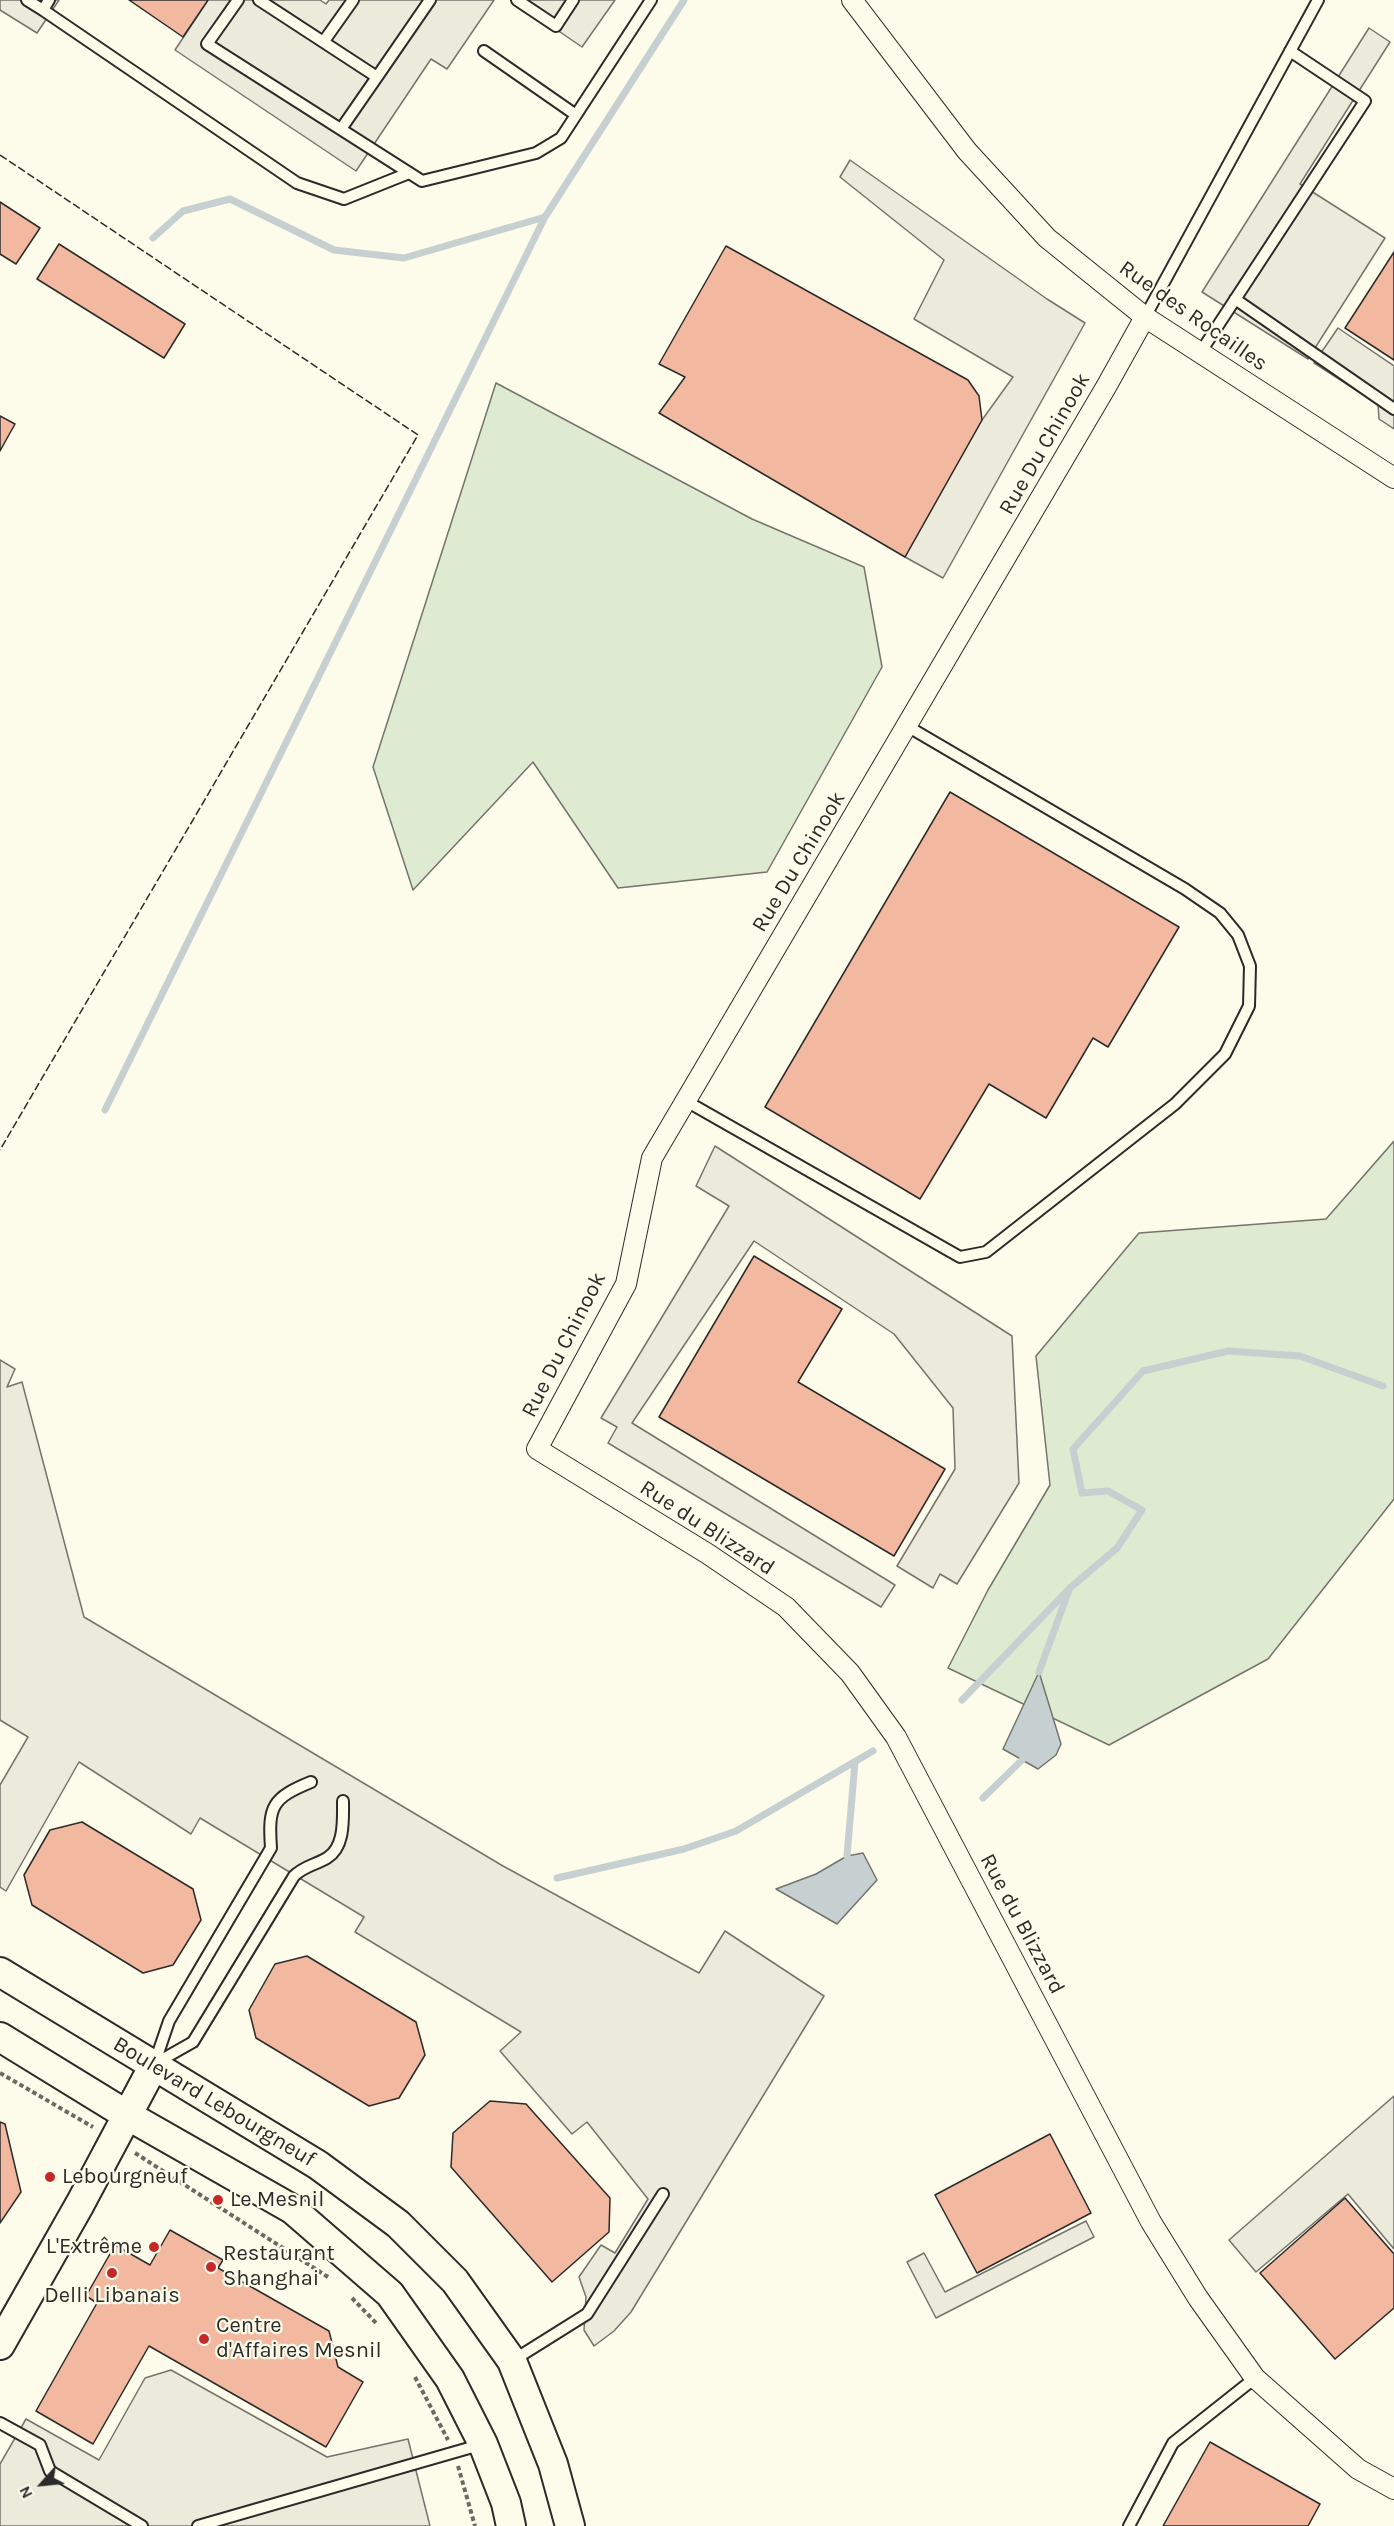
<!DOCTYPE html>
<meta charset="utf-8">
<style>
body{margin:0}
#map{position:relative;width:1394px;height:2526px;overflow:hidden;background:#fdfbea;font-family:Karla,sans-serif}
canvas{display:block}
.north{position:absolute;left:12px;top:2454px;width:60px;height:60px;-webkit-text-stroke:4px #fdfbea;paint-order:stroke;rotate:243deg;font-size:16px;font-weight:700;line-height:24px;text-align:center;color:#2b2b2b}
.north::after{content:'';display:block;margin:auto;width:21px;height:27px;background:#2b2b2b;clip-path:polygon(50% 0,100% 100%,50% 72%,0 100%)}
</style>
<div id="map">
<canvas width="1394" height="2526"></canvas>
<div class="north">N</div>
</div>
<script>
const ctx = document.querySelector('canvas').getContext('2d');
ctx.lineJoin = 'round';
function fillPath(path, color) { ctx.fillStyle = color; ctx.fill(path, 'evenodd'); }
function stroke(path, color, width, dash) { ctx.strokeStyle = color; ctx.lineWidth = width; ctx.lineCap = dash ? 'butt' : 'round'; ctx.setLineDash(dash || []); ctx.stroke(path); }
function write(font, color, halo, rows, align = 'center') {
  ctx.font = font + ' Karla,sans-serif'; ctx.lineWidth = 4.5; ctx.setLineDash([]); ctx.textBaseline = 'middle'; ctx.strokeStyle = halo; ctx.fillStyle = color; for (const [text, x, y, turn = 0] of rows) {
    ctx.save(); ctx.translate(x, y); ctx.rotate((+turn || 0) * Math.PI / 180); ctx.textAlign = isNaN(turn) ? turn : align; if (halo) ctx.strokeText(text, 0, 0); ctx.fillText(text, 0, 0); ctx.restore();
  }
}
const green = new Path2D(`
 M 496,383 L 752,519 L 864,567 L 882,667 L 767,872 L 618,888 L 533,762 L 413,890 L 373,767 Z
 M 1394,1141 L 1394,1499 L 1268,1659 L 1109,1745 L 948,1668 L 988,1590 L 1050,1485 L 1036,1356 L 1139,1233 L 1326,1219 Z`);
fillPath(green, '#deebd1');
stroke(green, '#74746e', 1.5);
const parking = new Path2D(`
 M 0,0 L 59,0 L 37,33 L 0,10 Z
 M 208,0 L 320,0 L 326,4 L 329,0 L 494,0 L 447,69 L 431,59 L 356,171 L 175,50 Z
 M 513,0 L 615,0 L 582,47 Z
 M 1369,28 L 1390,42 L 1300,184 L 1385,238 L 1308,359 L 1202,292 Z
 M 850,160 L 1047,299 L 1085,323 L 943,578 L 905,557 L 982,420 L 1013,377 L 914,319 L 944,260 L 840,177 Z
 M 1338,328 L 1394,366 L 1394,429 L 1379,419 L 1378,404 L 1314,363 Z
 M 715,1146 L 1012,1336 L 1019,1483 L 957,1584 L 940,1574 L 933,1588 L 897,1566 L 955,1469 L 953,1408 L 894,1334 L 754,1241 L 632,1423 L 895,1585 L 881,1607 L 608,1443 L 617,1427 L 601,1418 L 729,1206 L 696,1186 Z
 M 0,1360 L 15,1369 L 7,1387 L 22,1382 L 84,1617 L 503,1866 L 699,1973 L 725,1931 L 824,1996 L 631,2312 L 614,2331 L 594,2346 L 584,2330 L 586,2297 L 579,2277 L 601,2245 L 615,2253 L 648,2199 L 587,2122 L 572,2134 L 500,2051 L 521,2032 L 355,1932 L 364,1917 L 200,1818 L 191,1834 L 79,1762 L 6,1891 L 0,1887 L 0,1785 L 28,1737 L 0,1720 Z
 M 1394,2096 L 1394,2249 L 1348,2194 L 1256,2272 L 1229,2240 Z
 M 1086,2221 L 1094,2237 L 936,2318 L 907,2262 L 924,2253 L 945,2292 Z
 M 171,2370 L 327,2457 L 408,2439 L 430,2526 L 0,2526 L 0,2464 L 26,2419 L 99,2460 L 145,2378 Z`);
fillPath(parking, '#eceadb');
stroke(parking, '#74746e', 1.5);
const water = new Path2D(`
 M 1039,1672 L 1061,1744 L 1056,1755 L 1038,1769 L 1003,1749 Z
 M 863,1853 L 877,1880 L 837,1924 L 776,1889 L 816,1874 L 847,1856 Z`);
fillPath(water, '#c7d0d0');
stroke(water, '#74746e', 1.5);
stroke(new Path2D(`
 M 153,238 L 183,211 L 230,199 L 334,250 L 404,258 L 545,217
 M 105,1110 L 545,217 L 684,0
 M 1039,1672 L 1069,1590
 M 962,1700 L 1070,1588 L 1117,1548 L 1142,1510 L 1108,1491 L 1082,1493 L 1073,1449 L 1143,1371 L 1228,1351 L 1300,1356 L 1383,1386
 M 983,1798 L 1022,1760
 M 847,1856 L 855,1762
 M 557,1878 L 684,1849 L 736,1831 L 873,1751`), '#c7d0d0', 7);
const building = new Path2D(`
 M 129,0 L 208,0 L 183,37 Z
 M 0,202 L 40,228 L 16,264 L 0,254 Z
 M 59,244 L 185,324 L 164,358 L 37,279 Z
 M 726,246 L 968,380 L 979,396 L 982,420 L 905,557 L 659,413 L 685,377 L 659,364 Z
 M 1394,252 L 1394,360 L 1345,328 Z
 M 0,416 L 15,424 L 0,451 Z
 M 950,792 L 1179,927 L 1108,1047 L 1093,1038 L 1046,1118 L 989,1084 L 920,1199 L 765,1107 Z
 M 754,1256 L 842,1309 L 798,1382 L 945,1469 L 894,1556 L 659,1417 Z
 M 82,1822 L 193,1889 L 201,1920 L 173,1965 L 143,1973 L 32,1905 L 24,1875 L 50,1830 Z
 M 307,1956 L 416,2022 L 425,2055 L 399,2098 L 369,2106 L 256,2038 L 249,2010 L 275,1964 Z
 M 490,2101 L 526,2104 L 610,2198 L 609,2232 L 552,2282 L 451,2167 L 453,2133 Z
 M 0,2122 L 5,2124 L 21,2192 L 0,2223 Z
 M 1050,2134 L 1091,2213 L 977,2273 L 935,2195 Z
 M 1345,2198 L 1394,2254 L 1394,2308 L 1335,2359 L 1260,2273 Z
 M 170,2230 L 223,2260 L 218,2268 L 329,2331 L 338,2367 L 363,2382 L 326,2447 L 149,2346 L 93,2444 L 36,2411 L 97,2303 L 86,2296 L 115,2245 L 150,2265 Z
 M 1210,2442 L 1320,2504 L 1308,2526 L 1163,2526 Z`);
fillPath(building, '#f2b8a0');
stroke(building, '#2b2b2b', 1.5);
const lane = new Path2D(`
 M 27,0 L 43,10 L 49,0
 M 238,0 L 207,44 L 422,181 L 536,153 L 561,138 L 651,0
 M 259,0 L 377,77 L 341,129
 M 517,0 L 556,26 L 573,0
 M 43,10 L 297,183 L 344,199 L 409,173
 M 324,41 L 353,0
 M 484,51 L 576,115
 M 377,77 L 430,0
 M 1235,299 L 1394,409
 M 1145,317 L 1318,0
 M 1200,353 L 1365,101 L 1290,51
 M 686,1101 L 960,1257 L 986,1252 L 1175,1104 L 1225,1054 L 1249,1006 L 1250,966 L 1238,935 L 1220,913 L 1185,889 L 907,726
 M 156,2063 L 193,2042 L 294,1876 C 304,1866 315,1865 327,1858 C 345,1847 343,1820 343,1801
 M 154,2065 L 169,2021 L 271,1848 C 268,1806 272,1798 311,1782
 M 512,2361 L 587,2314 L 663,2194
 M 0,2423 L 40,2445 L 50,2471 L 142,2526
 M 198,2526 L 483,2444
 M 1129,2526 L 1173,2443 L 1255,2378`);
const street = new Path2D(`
 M 852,0 L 967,151 L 1047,238 L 1145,317 L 1394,478
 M 1145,317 L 1106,387 L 652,1158 L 626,1284 L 537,1449 L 708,1554 L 786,1607 L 850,1673 L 896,1737 L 1151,2222 L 1198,2298 L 1255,2378 L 1358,2469 L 1394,2489`);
const secondary = new Path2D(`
 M 0,1972 L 318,2165 L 398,2224 L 455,2281 L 512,2361 L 553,2464 L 570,2526
 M 0,2037 L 127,2115 L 292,2209 L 390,2294 L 450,2379 L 483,2444 L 506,2503 L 511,2526
 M 0,2345 L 80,2204 L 154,2065`);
stroke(lane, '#2b2b2b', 14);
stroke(street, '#2b2b2b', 22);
stroke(secondary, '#2b2b2b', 32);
stroke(new Path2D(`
 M 0,2073 L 93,2127
 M 135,2153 L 328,2277
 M 352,2298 L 378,2325
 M 415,2377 L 448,2440
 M 458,2466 L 475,2526`), '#6a6964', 4, [4.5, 3]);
stroke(lane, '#fdfbea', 10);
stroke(street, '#fdfbea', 20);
stroke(secondary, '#fdfbea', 28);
stroke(new Path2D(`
 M 0,155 L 418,435 L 0,1150`), '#2b2b2b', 1.5, [8, 3]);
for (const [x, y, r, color] of [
 [50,2177,6,"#c62828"],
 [218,2200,6,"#c62828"],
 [154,2247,6,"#c62828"],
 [211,2267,6,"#c62828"],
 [112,2273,6,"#c62828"],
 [204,2339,6,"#c62828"]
]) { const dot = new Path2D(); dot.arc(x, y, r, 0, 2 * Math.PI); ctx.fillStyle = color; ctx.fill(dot); stroke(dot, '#fdfbea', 2); }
write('22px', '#2b2b2b', '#fdfbea', [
 ["Rue des Rocailles",1193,316,35],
 ["Rue Du Chinook",1045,444,-60],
 ["Rue Du Chinook",799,862,-59],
 ["Rue Du Chinook",564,1345,-63],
 ["Rue du Blizzard",707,1528,33],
 ["Rue du Blizzard",1022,1924,62],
 ["Boulevard Lebourgneuf",214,2102,31]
]);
write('22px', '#2b2b2b', '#fdfbea', [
 ["Lebourgneuf",62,2177],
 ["Le Mesnil",230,2200],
 ["L'Extrême",142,2247,"right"],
 ["Restaurant",223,2254],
 ["Shanghai",223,2279],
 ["Delli Libanais",112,2296,"center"],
 ["Centre",216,2326],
 ["d'Affaires Mesnil",216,2351]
], 'left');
</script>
